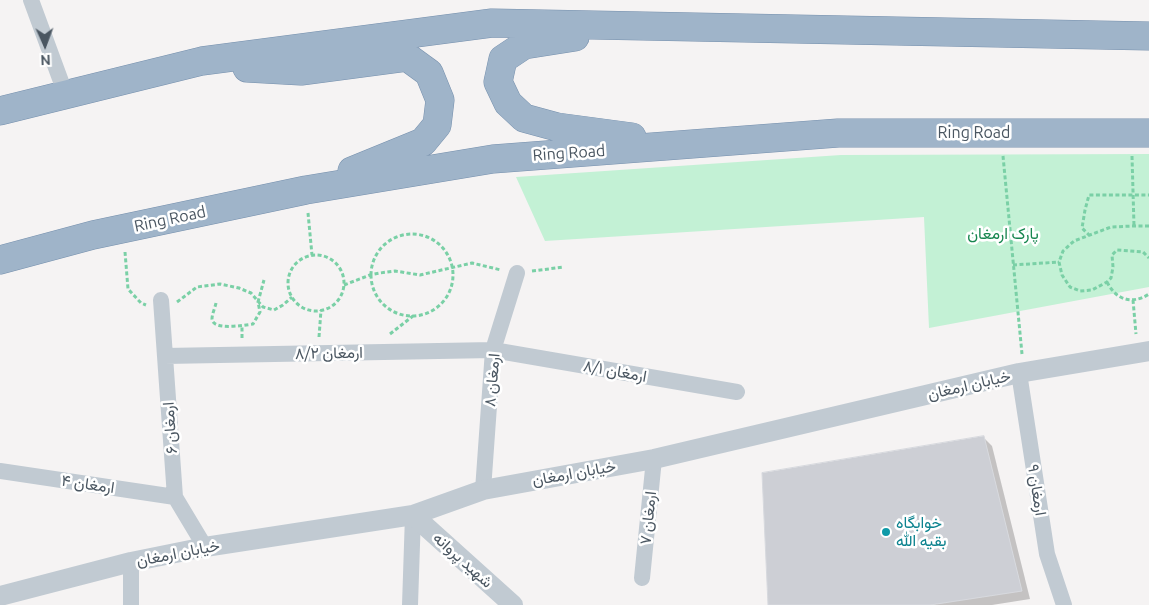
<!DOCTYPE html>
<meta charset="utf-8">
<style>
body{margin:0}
#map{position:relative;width:1149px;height:605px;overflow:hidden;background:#f5f3f3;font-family:Ubuntu,sans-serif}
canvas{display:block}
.north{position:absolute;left:20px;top:20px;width:50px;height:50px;-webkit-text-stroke:4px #fff;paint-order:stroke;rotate:178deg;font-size:14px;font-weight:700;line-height:20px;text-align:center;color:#4a5661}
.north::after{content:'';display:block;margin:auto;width:18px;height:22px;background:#4a5661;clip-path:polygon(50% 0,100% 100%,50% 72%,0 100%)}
</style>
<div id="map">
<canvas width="1149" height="605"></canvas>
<div class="north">N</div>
</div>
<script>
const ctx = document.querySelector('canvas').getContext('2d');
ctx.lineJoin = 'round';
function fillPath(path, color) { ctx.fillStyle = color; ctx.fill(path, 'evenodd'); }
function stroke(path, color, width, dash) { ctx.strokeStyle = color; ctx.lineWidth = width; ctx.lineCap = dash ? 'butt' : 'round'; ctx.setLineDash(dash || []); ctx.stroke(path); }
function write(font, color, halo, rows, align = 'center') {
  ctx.font = font + ' Ubuntu,Vazirmatn,sans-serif'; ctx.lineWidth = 5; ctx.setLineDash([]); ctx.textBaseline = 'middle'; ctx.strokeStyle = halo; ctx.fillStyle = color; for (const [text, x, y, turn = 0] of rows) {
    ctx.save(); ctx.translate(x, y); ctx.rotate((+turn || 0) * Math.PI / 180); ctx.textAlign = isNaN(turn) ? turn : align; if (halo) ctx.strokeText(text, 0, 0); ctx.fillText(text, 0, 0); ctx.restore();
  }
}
fillPath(new Path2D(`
 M 1149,154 L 1149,287 L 929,328 L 924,217 L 545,241 L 516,177 L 841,155 Z`), '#c3f1d5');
fillPath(new Path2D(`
 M 983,437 L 992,446 L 1030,599 L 992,605 L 769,605 Z`), '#0003');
const building = new Path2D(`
 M 984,436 L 1022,591 L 930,605 L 768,605 L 762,473 Z`);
fillPath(building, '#cdcfd5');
stroke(building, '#d7d9de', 1);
const trunk = new Path2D(`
 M 575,37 L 524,45 L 503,59 L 498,82 L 508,103 L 524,118 L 557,127 L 632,137
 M 247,68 L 301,71 L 407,57 L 429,73 L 440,100 L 437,125 L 423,142 L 352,171
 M 0,111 L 202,61 L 492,23 L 1149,36
 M 0,260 L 93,235 L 306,190 L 493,159 L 838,133 L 1149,133`);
stroke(trunk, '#7690ad', 29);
stroke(new Path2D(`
 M 1003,156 L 1022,354
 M 1132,156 L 1134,226
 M 308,213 L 312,255
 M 1149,226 L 1134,226 L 1111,227 L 1074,241 L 1063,251 L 1059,262 L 1062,275 L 1070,287 L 1080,291 L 1092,290 L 1107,282 L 1111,278 L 1113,267 L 1112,255 L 1117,250 L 1143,252 L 1149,258
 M371 275a41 41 0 1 1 82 0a41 41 0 1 1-82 0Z
 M 1090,236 L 1082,228 L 1085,210 L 1089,195 L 1149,195
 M 125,252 L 128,289 L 141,303 L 146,305
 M288 283a28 28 0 1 1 56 0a28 28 0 1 1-56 0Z
 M 1013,265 L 1059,262
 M 532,271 L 564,267
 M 1107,282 C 1116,300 1132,305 1149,294
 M 344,285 L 370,275 L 380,273 L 395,271 L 420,275 L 472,263 L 501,270
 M 1133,300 L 1136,334
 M 177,302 L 197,287 L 220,284 L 239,288 L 251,293 L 263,307 L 274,310 L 283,305 L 292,297
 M 216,303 C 215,308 212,314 212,319 C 213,331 245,325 253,324 L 260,312 L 258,302 L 264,280
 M 390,334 L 413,316
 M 319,337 L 321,310
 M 242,338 L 242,326`), '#7ad0a6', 3, [4, 2.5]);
stroke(new Path2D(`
 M 31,0 L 66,95
 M 161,300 L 175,497 L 205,547
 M 165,356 L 493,350 L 737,392
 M 1019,373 L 1047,554 L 1064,605
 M 0,471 L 175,497
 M 483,490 L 493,350 L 517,273
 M 131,562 L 131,605
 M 642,578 L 654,459
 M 410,605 L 413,515`), '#c1cad2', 16);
stroke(new Path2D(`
 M 413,515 L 513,605
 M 0,596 L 131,562 L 205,547 L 413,515 L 483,490 L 654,459 L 1019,373 L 1149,351`), '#c1cad2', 20);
stroke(trunk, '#9fb4c9', 28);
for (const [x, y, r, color] of [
 [886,532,5,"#0f9aa8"]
]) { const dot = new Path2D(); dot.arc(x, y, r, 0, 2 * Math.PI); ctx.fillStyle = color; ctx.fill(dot); stroke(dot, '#fff', 2); }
write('16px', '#4a5661', '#fff', [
 ["Ring Road",974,133],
 ["Ring Road",569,153,-4],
 ["Ring Road",170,219,-12],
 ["ارمغان ۸/۲",329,353,-1],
 ["ارمغان ۸/۱",615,371,10],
 ["ارمغان ۸",492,380,-85],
 ["خیابان ارمغان",969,385,-13],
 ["ارمغان ۶",170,428,-94],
 ["خیابان ارمغان",574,473,-10],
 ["ارمغان ۴",88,484,8],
 ["ارمغان ۹",1037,490,81],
 ["ارمغان ۷",648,518,-84],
 ["خیابان ارمغان",178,553,-11],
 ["شهید پروانه",463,560,42]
]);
write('16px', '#17864f', '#fff', [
 ["پارک ارمغان",1003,234]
]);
write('16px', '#0d838f', '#fff', [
 ["خوابگاه",896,523],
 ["بقیه الله",896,541]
], 'left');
</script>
